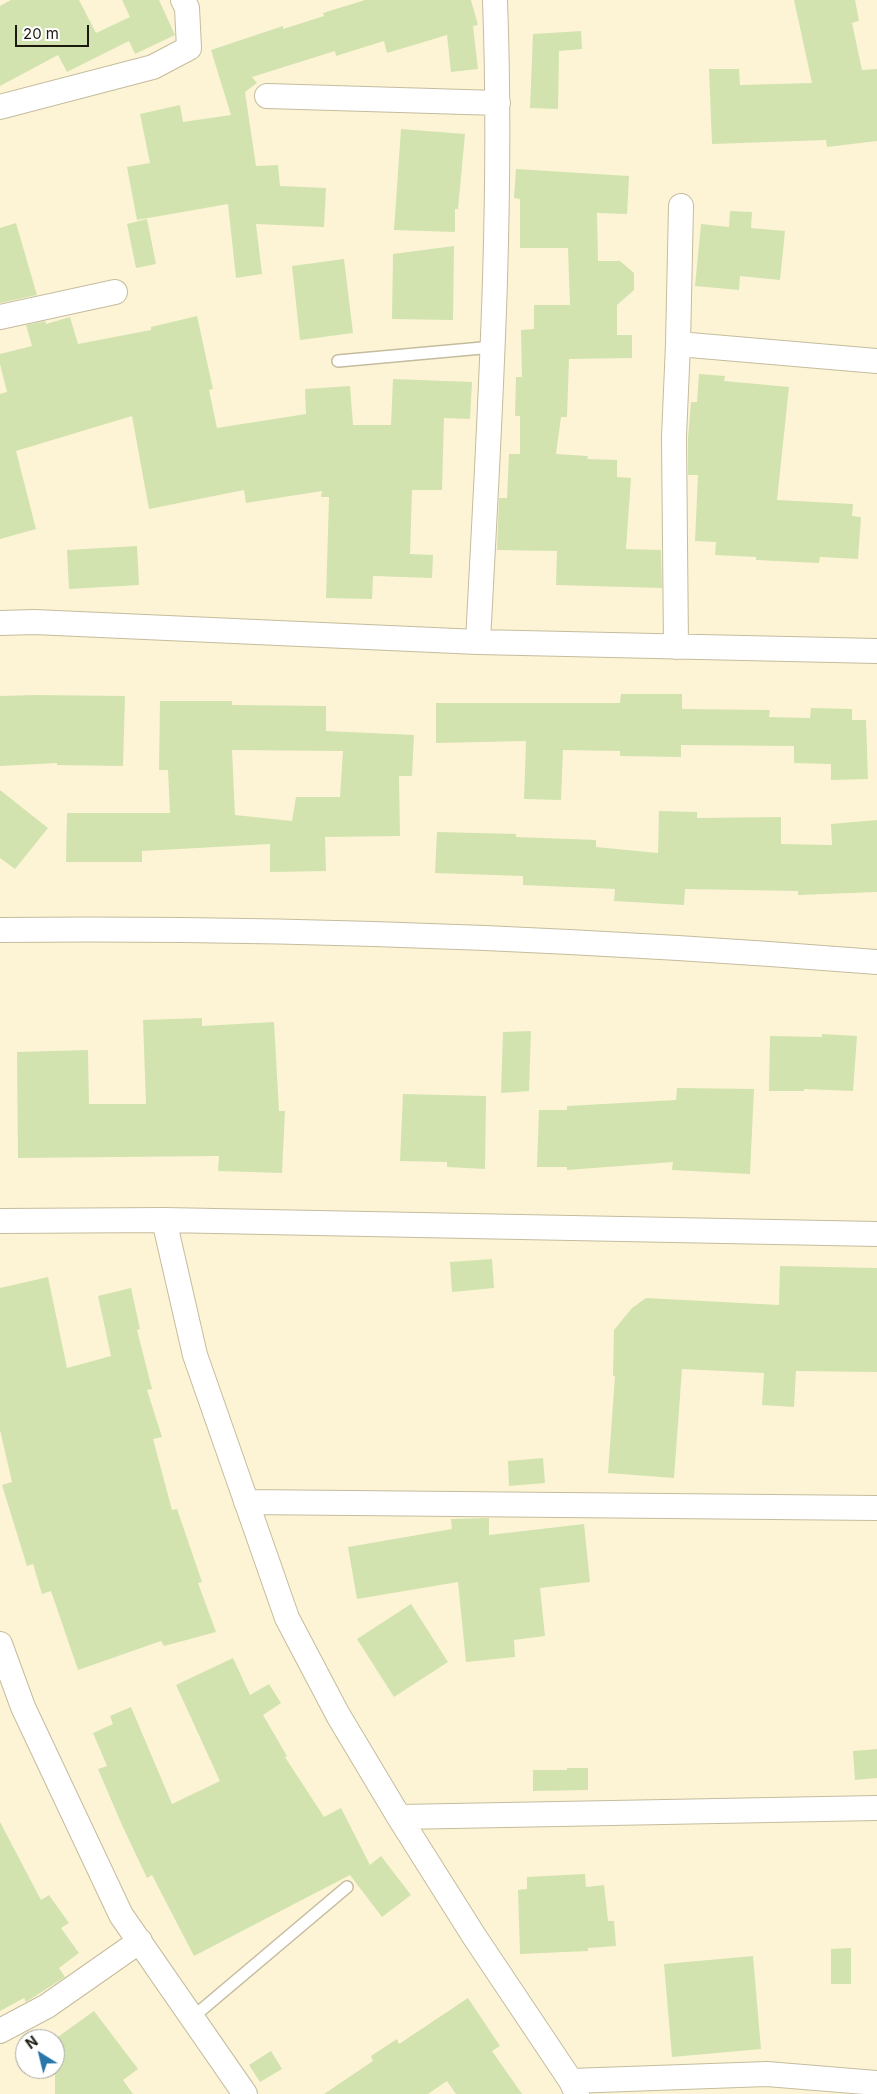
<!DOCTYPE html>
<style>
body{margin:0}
#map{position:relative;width:877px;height:2094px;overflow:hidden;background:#fdf4d5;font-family:Inter,sans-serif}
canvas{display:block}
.north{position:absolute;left:15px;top:2029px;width:50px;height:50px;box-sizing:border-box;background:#fff;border:1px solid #a4a39f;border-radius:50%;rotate:324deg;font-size:14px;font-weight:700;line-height:20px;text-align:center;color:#1c190e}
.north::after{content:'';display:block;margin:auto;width:18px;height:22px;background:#2976a9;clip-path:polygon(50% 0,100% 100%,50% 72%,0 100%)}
.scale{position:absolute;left:15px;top:25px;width:74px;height:22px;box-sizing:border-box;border:2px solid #1c190e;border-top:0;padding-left:6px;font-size:15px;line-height:18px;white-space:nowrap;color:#1c190e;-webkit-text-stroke:4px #fff;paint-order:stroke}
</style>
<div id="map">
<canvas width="877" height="2094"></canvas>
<div class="north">N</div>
<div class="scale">20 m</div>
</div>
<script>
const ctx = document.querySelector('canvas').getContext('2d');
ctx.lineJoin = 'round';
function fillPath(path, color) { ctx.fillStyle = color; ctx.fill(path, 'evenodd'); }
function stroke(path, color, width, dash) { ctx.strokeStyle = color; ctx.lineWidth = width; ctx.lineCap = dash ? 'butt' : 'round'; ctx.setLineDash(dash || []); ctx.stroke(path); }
fillPath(new Path2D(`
 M 11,0 L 79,0 L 96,33 L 130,17 L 122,0 L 159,0 L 175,35 L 135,54 L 129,41 L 67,72 L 58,55 L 0,86 L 0,6 Z
 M 365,0 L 471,0 L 478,25 L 473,26 L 478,69 L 451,72 L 447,35 L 387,53 L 384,41 L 336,56 L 335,51 L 252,77 L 257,83 L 245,92 L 256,166 L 278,165 L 280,186 L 326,188 L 324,227 L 256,224 L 262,274 L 236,278 L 228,204 L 137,220 L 127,167 L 150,163 L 140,114 L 180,105 L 183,122 L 231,115 L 211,50 L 283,26 L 283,29 L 324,16 L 323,13 Z
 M 794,0 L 855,0 L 859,21 L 852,23 L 862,70 L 877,69 L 877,141 L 827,147 L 826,140 L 712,144 L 709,69 L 739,69 L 740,85 L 812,83 Z
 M 581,31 L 582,49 L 559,51 L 558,109 L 530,108 L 533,34 Z
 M 401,129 L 465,134 L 458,209 L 455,209 L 455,232 L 394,230 Z
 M 516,169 L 629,176 L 627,214 L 597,213 L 598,261 L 620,261 L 634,273 L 634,290 L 617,305 L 617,335 L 632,335 L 632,358 L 569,359 L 567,417 L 561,417 L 556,454 L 588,456 L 587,459 L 617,460 L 617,477 L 631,478 L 626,549 L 661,550 L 662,588 L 556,585 L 557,551 L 497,550 L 499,498 L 507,498 L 509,454 L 520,454 L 520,416 L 515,416 L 516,377 L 522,377 L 521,330 L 534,329 L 534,305 L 570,305 L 568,248 L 520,248 L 520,199 L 514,198 Z
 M 730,211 L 752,212 L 751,228 L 785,231 L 780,280 L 740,276 L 739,290 L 695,286 L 701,224 L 729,227 Z
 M 147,219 L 156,264 L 136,268 L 127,224 Z
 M 16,223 L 37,295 L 0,303 L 0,228 Z
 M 454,246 L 453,320 L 392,319 L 393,254 Z
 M 344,259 L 353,333 L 300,340 L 292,266 Z
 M 197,316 L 213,389 L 209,390 L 217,428 L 306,414 L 305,389 L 350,386 L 353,425 L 391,425 L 393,379 L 472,382 L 470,419 L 444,418 L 442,490 L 412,490 L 410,554 L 433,555 L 432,578 L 373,576 L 372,599 L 326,598 L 329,497 L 321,497 L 322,491 L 246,503 L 244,490 L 149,509 L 132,416 L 16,451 L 36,529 L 0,539 L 0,394 L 7,392 L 0,364 L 0,354 L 32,346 L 26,325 L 45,321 L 46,324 L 70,317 L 78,344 L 151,330 L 151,327 Z
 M 699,374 L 725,376 L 724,381 L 789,387 L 777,500 L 853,504 L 852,516 L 861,517 L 858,559 L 820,557 L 819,563 L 756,560 L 756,557 L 715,555 L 716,542 L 695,541 L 698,475 L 688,475 L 688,438 L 691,402 L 697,402 Z
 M 137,546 L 139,585 L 69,589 L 67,550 Z
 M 621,694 L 682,694 L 682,709 L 770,710 L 769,717 L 810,718 L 811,708 L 852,709 L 852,720 L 866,720 L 868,779 L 831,780 L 831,764 L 794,763 L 794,746 L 681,745 L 681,757 L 620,756 L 620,751 L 563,750 L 561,800 L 524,799 L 526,741 L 436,743 L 436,703 L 620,703 Z
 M 37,695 L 125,696 L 123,766 L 57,765 L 57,763 L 0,766 L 0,696 Z
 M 160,701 L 232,701 L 232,705 L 326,706 L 326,731 L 414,735 L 412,776 L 399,776 L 400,836 L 325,837 L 326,871 L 270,872 L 270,844 L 142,851 L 142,862 L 66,862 L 67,813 L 170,813 L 168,770 L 159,770 ZM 232,750 L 343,751 L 340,797 L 296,797 L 292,821 L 235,815 Z
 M 0,790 L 48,828 L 15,869 L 0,858 Z
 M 659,811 L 697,812 L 697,818 L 781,817 L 781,844 L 832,845 L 831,824 L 877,820 L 877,892 L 798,895 L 798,891 L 685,889 L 684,905 L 614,901 L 615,889 L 523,885 L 523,876 L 435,873 L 437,832 L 516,834 L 516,837 L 596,840 L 596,847 L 658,853 Z
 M 202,1018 L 202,1026 L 274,1022 L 279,1111 L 285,1111 L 282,1173 L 218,1171 L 219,1156 L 18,1158 L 17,1052 L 88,1050 L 89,1104 L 146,1104 L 143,1020 Z
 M 531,1031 L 529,1091 L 501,1093 L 503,1032 Z
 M 822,1034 L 857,1036 L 853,1091 L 804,1089 L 804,1091 L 769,1091 L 770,1036 L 822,1037 Z
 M 677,1088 L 754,1089 L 750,1174 L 672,1170 L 673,1162 L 567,1170 L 567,1167 L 537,1167 L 539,1110 L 567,1110 L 567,1106 L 676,1100 Z
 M 403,1094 L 486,1096 L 485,1169 L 447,1167 L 447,1162 L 400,1161 Z
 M 492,1259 L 494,1288 L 452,1292 L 450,1262 Z
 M 780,1266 L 877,1268 L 877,1372 L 796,1371 L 794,1407 L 762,1405 L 764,1373 L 682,1369 L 674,1478 L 608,1473 L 615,1376 L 613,1376 L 614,1330 L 632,1308 L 646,1298 L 779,1305 Z
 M 48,1277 L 67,1368 L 111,1356 L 98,1296 L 131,1288 L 140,1329 L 137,1330 L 152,1389 L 147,1390 L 162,1437 L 153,1439 L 172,1510 L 177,1509 L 202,1582 L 198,1583 L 216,1632 L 164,1646 L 161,1641 L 78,1670 L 51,1591 L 42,1594 L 33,1564 L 27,1566 L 2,1485 L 12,1482 L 0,1430 L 0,1288 Z
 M 543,1458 L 545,1483 L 509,1486 L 508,1461 Z
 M 489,1518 L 489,1535 L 584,1524 L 590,1582 L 540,1588 L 545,1636 L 514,1640 L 515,1657 L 466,1662 L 458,1582 L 357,1599 L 348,1547 L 452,1529 L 451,1519 Z
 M 411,1604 L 448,1662 L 394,1697 L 357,1639 Z
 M 233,1658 L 250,1695 L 269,1684 L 281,1703 L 263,1715 L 287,1756 L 285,1757 L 324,1817 L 341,1808 L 370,1865 L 381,1856 L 411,1895 L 382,1917 L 350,1875 L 194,1956 L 152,1875 L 147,1878 L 122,1825 L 98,1769 L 107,1766 L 93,1733 L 113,1724 L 110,1716 L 131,1707 L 172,1804 L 220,1781 L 176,1685 Z
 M 877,1749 L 877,1778 L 855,1780 L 853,1751 Z
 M 567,1768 L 588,1768 L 588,1790 L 533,1791 L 533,1770 L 567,1770 Z
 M 0,1822 L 41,1900 L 49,1895 L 69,1923 L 61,1928 L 79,1953 L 59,1968 L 65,1977 L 26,2002 L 24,1998 L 0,2011 Z
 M 585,1874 L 586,1887 L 604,1885 L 608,1921 L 614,1921 L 616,1946 L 588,1948 L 588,1951 L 520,1954 L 518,1890 L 527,1889 L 527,1877 Z
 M 851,1948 L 851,1984 L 831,1984 L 831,1949 Z
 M 753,1956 L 761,2049 L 672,2057 L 664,1964 Z
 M 468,1998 L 500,2046 L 492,2051 L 522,2094 L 456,2094 L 447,2081 L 428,2094 L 324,2094 L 373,2061 L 371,2056 L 397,2039 L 399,2044 Z
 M 94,2011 L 138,2069 L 123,2080 L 133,2094 L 55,2094 L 55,2039 Z
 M 271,2051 L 282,2069 L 260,2082 L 249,2065 Z`), '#d2e3b0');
const lane = new Path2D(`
 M 338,361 L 493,347
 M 193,2017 L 347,1887`);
const street = new Path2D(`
 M 267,96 L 498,103
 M 0,107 L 153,67 L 189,48 L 187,8 L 183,0
 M 0,317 L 115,292
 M 678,344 L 877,361
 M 0,623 L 34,622 L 478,642 L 877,651
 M 478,642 C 489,428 503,214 495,0
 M 676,647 L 674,437 L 678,344 L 681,206
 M 0,930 C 293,927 585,939 877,962
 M 164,1220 L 195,1355 L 287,1618 L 338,1715 L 399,1817 L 474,1936 L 571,2081 L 577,2094
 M 0,1221 L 164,1220 L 877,1234
 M 246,1502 L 877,1508
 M 0,1644 L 23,1707 L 121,1915 L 245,2094
 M 399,1817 L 877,1808
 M 0,2031 L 47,2006 L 140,1941
 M 571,2081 L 767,2074 L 877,2083`);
stroke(lane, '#c4bc9e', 14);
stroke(street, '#c4bc9e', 26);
stroke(lane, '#fff', 11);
stroke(street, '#fff', 24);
</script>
